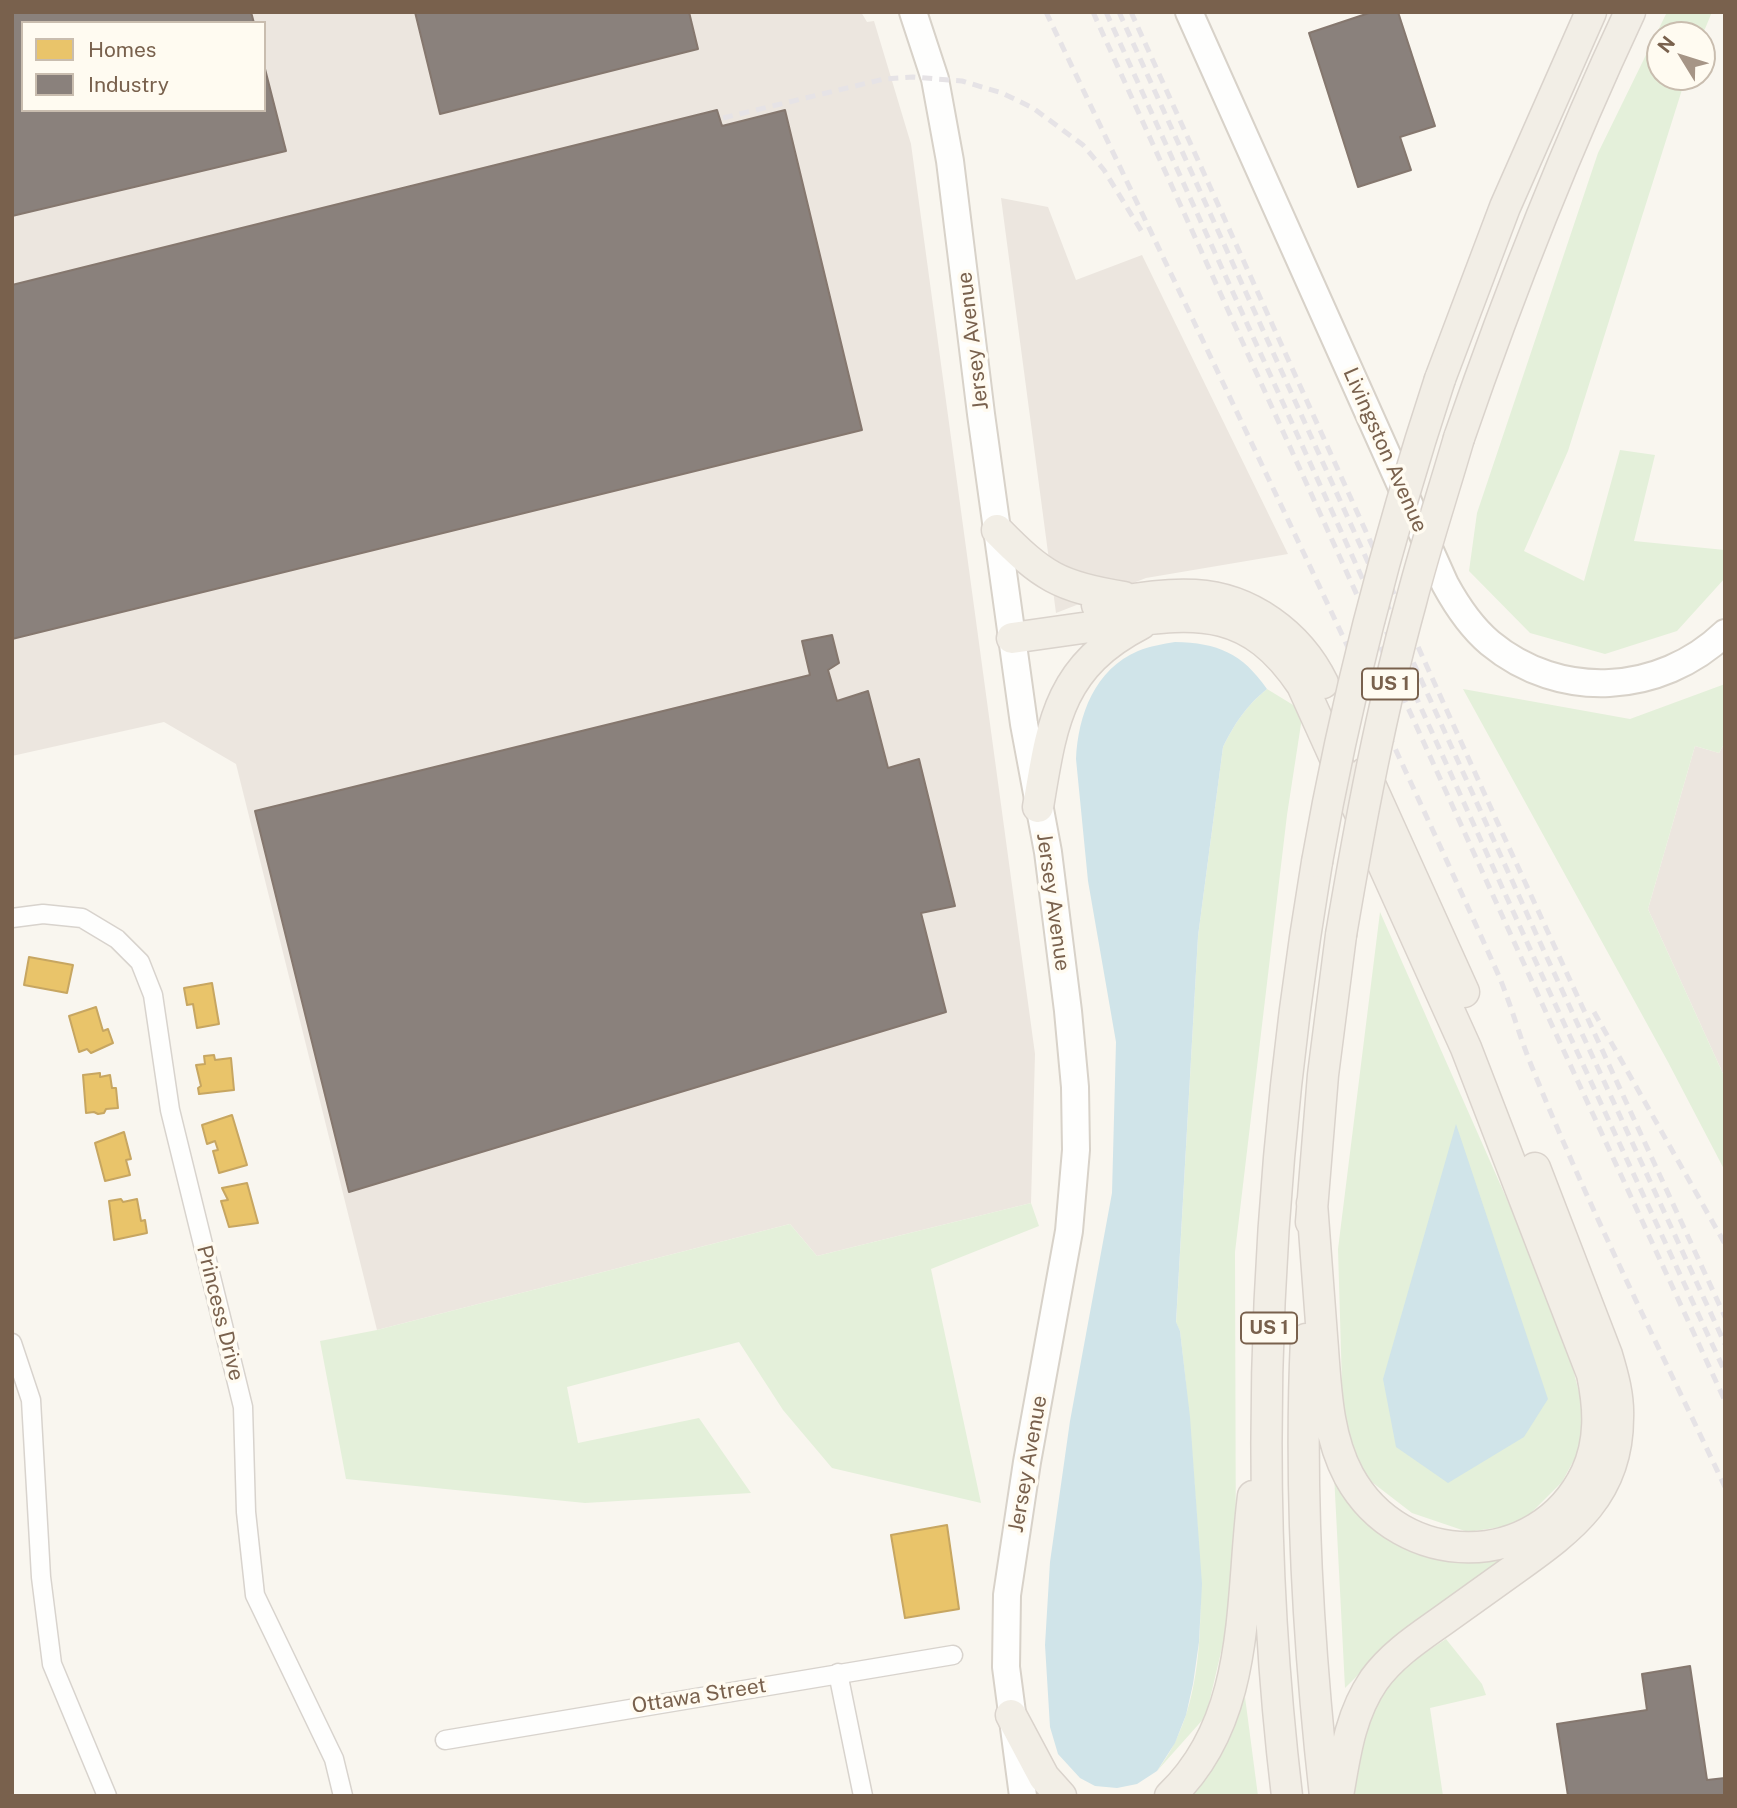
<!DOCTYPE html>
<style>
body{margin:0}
#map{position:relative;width:1737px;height:1808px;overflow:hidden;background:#f9f6ef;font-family:"Public Sans",sans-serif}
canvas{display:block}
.frame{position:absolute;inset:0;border:14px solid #79614d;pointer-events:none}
.legend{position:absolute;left:21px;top:21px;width:245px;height:91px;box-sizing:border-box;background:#fffbf1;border:2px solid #c9bdaf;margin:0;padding:9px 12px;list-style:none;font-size:21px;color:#79614d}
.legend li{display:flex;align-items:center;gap:14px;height:35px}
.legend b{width:35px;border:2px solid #c9bdaf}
.north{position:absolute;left:1646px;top:21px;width:70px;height:70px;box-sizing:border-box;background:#fffbf1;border:2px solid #c9bdaf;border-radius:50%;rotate:308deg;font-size:19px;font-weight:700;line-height:28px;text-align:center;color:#79614d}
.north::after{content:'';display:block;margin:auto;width:24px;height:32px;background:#a69586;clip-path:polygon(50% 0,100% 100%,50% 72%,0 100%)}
</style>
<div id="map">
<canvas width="1737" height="1808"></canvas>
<div class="frame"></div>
<ul class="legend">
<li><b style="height:19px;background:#e9c46a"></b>Homes</li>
<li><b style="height:19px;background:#8a817c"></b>Industry</li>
</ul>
<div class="north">N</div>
</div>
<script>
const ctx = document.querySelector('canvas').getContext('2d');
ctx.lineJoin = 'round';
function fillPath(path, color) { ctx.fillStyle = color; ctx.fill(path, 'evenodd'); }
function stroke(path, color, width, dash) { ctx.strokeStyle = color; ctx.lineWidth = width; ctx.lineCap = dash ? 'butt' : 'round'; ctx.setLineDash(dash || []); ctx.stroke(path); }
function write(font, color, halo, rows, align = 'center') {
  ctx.font = font + ' "Public Sans",sans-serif'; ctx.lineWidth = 7; ctx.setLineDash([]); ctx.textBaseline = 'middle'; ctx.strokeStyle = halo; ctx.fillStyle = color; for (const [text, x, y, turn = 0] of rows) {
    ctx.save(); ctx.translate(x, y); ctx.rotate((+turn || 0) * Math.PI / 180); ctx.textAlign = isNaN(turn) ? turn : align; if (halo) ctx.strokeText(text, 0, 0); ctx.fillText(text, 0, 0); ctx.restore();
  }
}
fillPath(new Path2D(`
 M 12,12 L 861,12 L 867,22 L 874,21 L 911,144 L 1035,1054 L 1031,1203 L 817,1256 L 790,1224 L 377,1330 L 236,764 L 164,722 L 12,756 ZM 23,23 L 264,23 L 264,110 L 23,110 Z
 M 1001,198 L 1048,207 L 1076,280 L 1142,255 L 1288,554 L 1146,578 L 1056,613 Z
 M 1725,742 L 1725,1078 L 1648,909 L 1695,746 L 1719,753 Z`), '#ece6df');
fillPath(new Path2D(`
 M 1667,12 L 1712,12 L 1702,36 L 1660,35 L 1660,77 L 1686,77 L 1568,451 L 1524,551 L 1584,581 L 1620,450 L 1655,455 L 1634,541 L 1725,550 L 1725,578 L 1677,631 L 1605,654 L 1530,633 L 1469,571 L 1477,513 L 1598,153 Z
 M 1725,684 L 1725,742 L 1719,753 L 1695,746 L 1648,909 L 1725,1078 L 1725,1171 L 1668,1062 L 1463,689 L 1630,719 Z
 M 1267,689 L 1303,711 L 1287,815 L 1235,1252 L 1236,1588 L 1206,1716 L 1157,1771 C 1163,1762 1169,1754 1174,1744 C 1209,1677 1201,1580 1196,1507 C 1192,1448 1187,1389 1180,1331 L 1176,1323 L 1198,936 L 1223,747 C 1235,723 1246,706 1267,689 Z
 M 1380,912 L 1562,1324 L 1582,1405 L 1584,1441 L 1562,1482 L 1520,1524 L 1468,1532 L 1412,1513 L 1364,1476 L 1343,1419 L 1338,1249 Z
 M 1031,1203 L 1039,1226 L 931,1269 L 981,1503 L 832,1468 L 783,1410 L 739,1342 L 567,1387 L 578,1443 L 699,1418 L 751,1493 L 585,1503 L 346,1479 L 320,1341 L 377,1330 L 790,1224 L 817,1256 Z
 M 1334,1474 L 1364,1520 L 1403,1548 L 1457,1560 L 1504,1559 L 1374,1659 L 1345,1688 Z
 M 1446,1639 L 1482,1684 L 1486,1695 L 1430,1708 L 1443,1796 L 1354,1796 L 1362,1724 L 1394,1673 Z
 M 1245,1697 L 1258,1796 L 1187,1796 L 1216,1761 Z`), '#e4f0da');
fillPath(new Path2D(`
 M 1175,642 C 1218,643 1242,653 1267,689 C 1246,706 1235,723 1223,747 L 1198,936 L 1176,1322 L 1180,1331 L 1190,1417 L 1202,1584 L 1199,1642 L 1193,1684 L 1186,1715 L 1175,1743 L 1157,1771 L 1137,1784 L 1117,1788 L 1095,1786 L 1080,1778 L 1058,1754 L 1050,1727 L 1045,1645 L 1050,1562 L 1070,1421 L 1112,1193 L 1116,1042 L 1088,881 L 1076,759 C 1078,715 1095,669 1138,651 C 1150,646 1163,644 1175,642 Z
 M 1456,1124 L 1548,1399 L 1524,1437 L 1448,1483 L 1396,1447 L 1383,1379 Z`), '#d0e4e9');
const homes = new Path2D(`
 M 29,957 L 73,965 L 67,993 L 24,985 Z
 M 212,983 L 219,1024 L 197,1028 L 193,1004 L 187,1005 L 184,988 Z
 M 96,1007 L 103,1031 L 108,1029 L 113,1043 L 91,1053 L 87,1049 L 79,1052 L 69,1016 Z
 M 214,1055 L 215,1060 L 231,1058 L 234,1090 L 199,1094 L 198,1088 L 201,1086 L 196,1065 L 205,1064 L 204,1056 Z
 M 100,1073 L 100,1077 L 110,1075 L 112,1088 L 116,1088 L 118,1108 L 106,1109 L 104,1113 L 98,1114 L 94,1112 L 86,1113 L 83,1075 Z
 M 232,1115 L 247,1165 L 219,1173 L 213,1151 L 218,1150 L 215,1141 L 207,1144 L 202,1125 Z
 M 124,1132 L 131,1159 L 126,1160 L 130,1175 L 105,1181 L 95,1143 Z
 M 247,1183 L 258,1223 L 229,1227 L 221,1201 L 228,1200 L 222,1188 Z
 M 121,1199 L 123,1202 L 137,1199 L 141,1221 L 145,1220 L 147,1233 L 114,1240 L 109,1201 Z
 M 947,1525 L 959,1609 L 905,1618 L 891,1535 Z`);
fillPath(homes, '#e9c46a');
stroke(homes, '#c7a661', 2);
const industry = new Path2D(`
 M 251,12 L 254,23 L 23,23 L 23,110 L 264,110 L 264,65 L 286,151 L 12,216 L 12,13 Z
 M 415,12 L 689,12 L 698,49 L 440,114 Z
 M 1372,12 L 1398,12 L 1435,126 L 1400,137 L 1411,170 L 1358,187 L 1309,33 Z
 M 717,110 L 722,126 L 785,110 L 862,430 L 12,639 L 12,285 Z
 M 832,635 L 839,663 L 828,670 L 837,701 L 868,691 L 888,768 L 919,759 L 955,906 L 921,913 L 946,1012 L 349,1192 L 255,811 L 810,675 L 802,641 Z
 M 1690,1666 L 1707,1780 L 1725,1778 L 1725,1796 L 1568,1796 L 1557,1724 L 1647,1710 L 1642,1674 Z`);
fillPath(industry, '#8a817c');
stroke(industry, '#85776e', 2);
const minor = new Path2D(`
 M 12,918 L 43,914 L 82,918 L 117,939 L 140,962 L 153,995 L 170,1110 L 243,1407 L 246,1512 L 255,1595 L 334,1759 L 343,1796
 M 12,1343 L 31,1400 L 41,1577 L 52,1664 L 107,1796
 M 838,1673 L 863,1796
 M 445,1740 L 953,1655`);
const secondary = new Path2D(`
 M 913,12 L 935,79 L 950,161 L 981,414 L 1024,724 L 1048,852 L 1068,1011 L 1075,1087 L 1076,1150 L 1069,1231 L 1027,1462 L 1007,1595 L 1006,1667 L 1023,1796
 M 1189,12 L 1445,584 C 1457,606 1471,627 1490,643 C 1560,701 1660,695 1725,633`);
const trunk = new Path2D(`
 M 1440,379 L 1505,207 L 1591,12
 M 1459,438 C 1509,293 1565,151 1630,12
 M 997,530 C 1042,576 1059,587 1124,597
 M 1097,605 C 1129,600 1162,593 1195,595 C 1250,598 1299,634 1323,683
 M 1012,638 C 1047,633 1083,628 1118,623 C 1200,611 1251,609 1302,685 L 1466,1048 L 1592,1374 C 1599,1407 1601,1441 1586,1473 C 1538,1572 1401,1571 1349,1476 C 1326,1433 1326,1384 1322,1336 C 1319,1292 1315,1248 1312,1203
 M 1365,773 L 1464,992
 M 1038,807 C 1052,723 1058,667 1141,624
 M 1311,1222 L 1323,1075 L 1341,935
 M 1306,1339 C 1299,1491 1308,1644 1325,1796
 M 1011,1715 L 1044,1777 L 1061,1796
 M 1170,1796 C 1252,1718 1240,1598 1253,1496
 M 1287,1796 C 1250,1485 1265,1170 1317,862
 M 1338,1796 C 1345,1755 1350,1715 1374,1680 C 1392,1655 1418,1638 1442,1621 C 1467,1603 1491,1586 1516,1568 C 1572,1528 1618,1494 1618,1418 C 1619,1396 1613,1375 1607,1355 L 1535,1168`);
stroke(minor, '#d8d3cd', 21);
stroke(secondary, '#d8d2c9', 30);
stroke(trunk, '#dad3cc', 33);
stroke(minor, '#fefefd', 18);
stroke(secondary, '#fefefd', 26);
stroke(trunk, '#f2eee6', 30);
stroke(new Path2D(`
 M 1046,12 C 1197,329 1350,645 1494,965 C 1510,999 1519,1037 1534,1072 C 1591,1213 1660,1349 1725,1487
 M 1093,12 L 1539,997 L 1725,1401
 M 1106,12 L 1550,993 L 1725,1372
 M 1119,12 L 1538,938 L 1725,1344
 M 1131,12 L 1495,817 L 1725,1317
 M 723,118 L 884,79 L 913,77 L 962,81 L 1002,93 L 1033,108 L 1083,145 L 1104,170 L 1142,232
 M 1594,1012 L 1725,1244`), '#e6e3e6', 5, [10, 7]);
const trunkBridge = new Path2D(`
 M 1317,862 C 1346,697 1388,537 1440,379
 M 1341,935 C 1360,823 1381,711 1411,602 C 1425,547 1443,493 1459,438`);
stroke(trunkBridge, '#dad3cc', 33, []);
stroke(trunkBridge, '#f2eee6', 30);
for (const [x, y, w] of [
 [1390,684,56],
 [1269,1328,56]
]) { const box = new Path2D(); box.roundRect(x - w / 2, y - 15.5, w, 31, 5); ctx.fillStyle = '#fffbf1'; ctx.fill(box); stroke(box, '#79614d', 2); }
write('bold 19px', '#79614d', null, [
 ["US 1",1390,684],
 ["US 1",1269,1328]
]);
write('21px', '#79614d', '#fffbf1', [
 ["Jersey Avenue",973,341,-97],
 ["Livingston Avenue",1385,450,66],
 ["Jersey Avenue",1053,902,82],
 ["Princess Drive",220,1313,76],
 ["Jersey Avenue",1028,1464,-80],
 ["Ottawa Street",699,1696,-9]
]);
</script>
